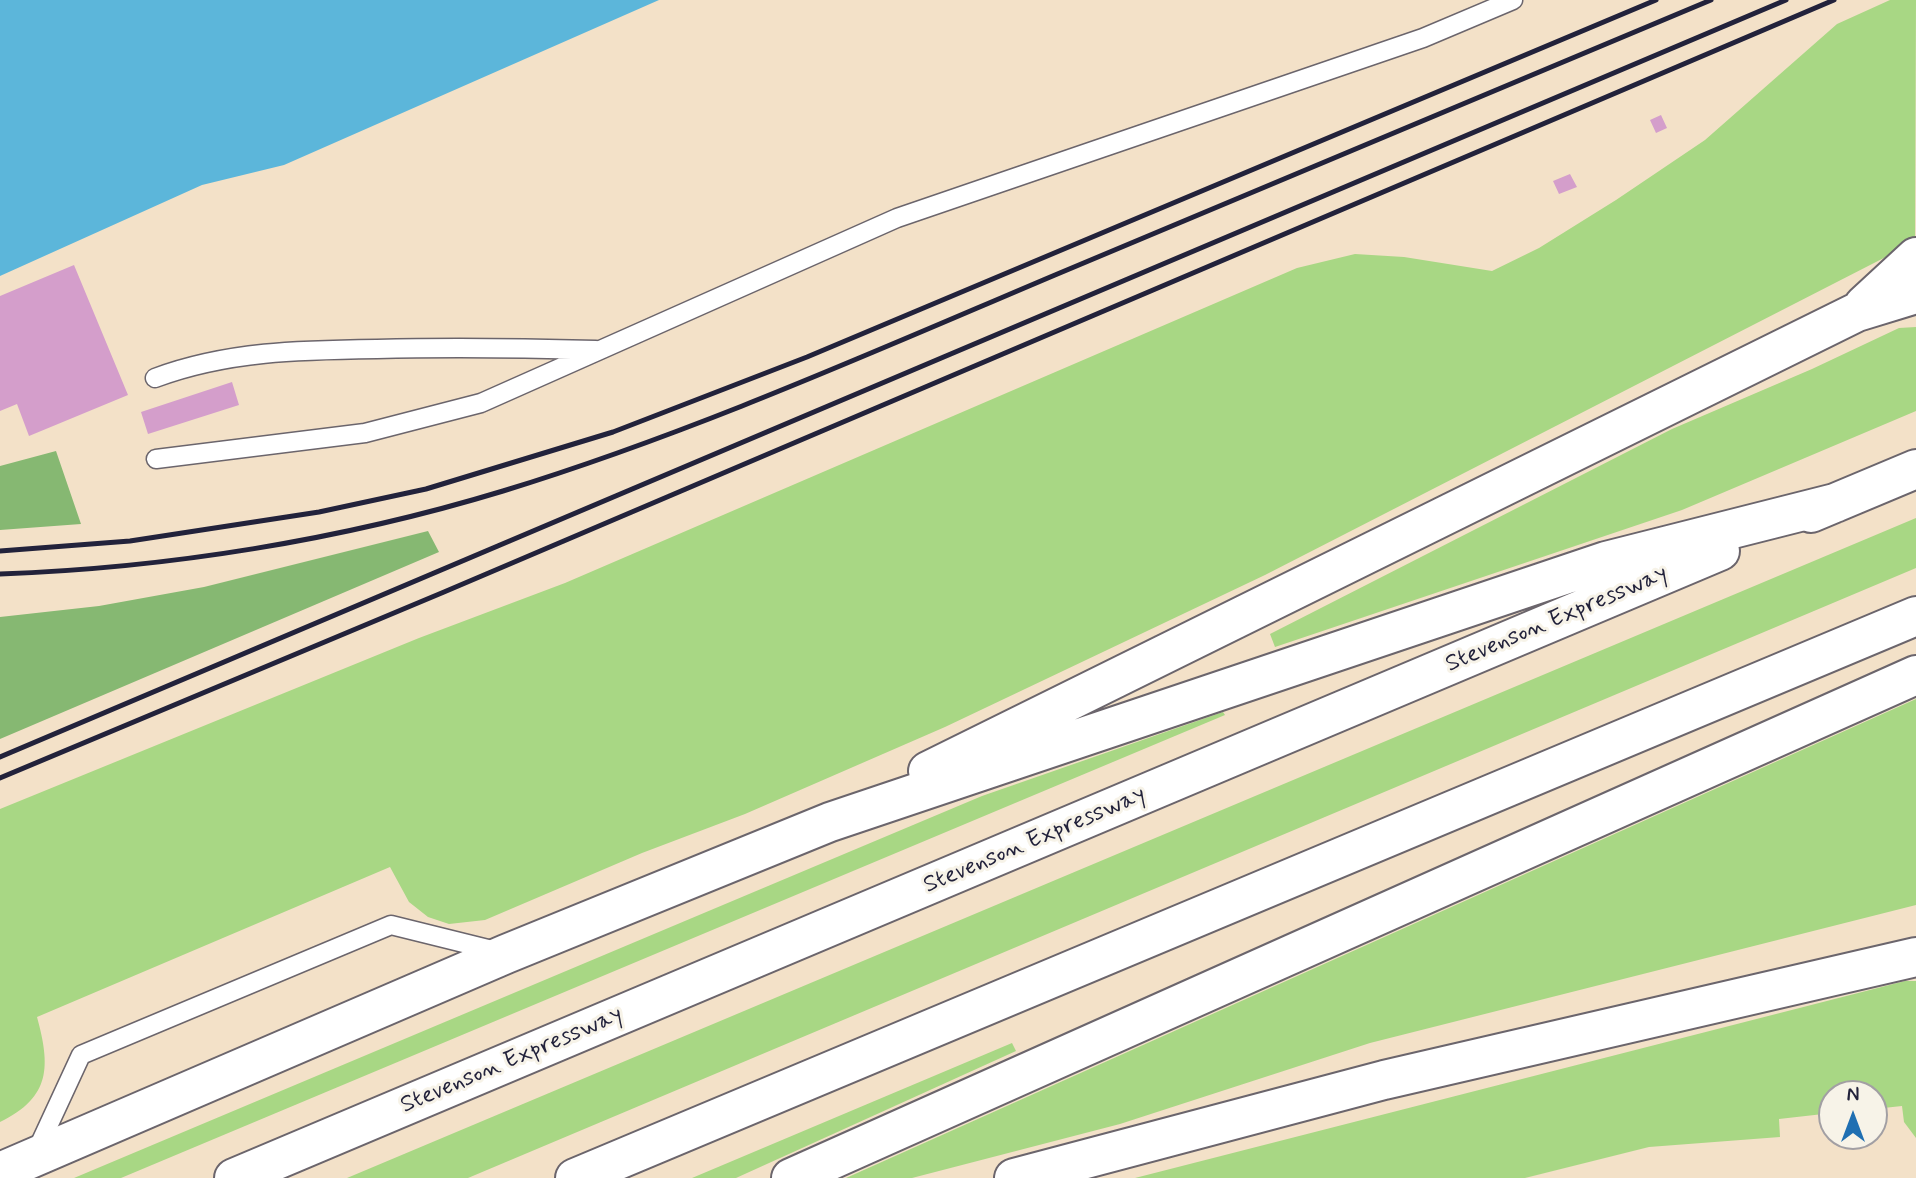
<!DOCTYPE html>
<style>
body{margin:0}
#map{position:relative;width:1916px;height:1178px;overflow:hidden;background:#f3e1c8;font-family:Mynerve,sans-serif}
canvas{display:block}
.north{position:absolute;left:1818px;top:1080px;width:70px;height:70px;box-sizing:border-box;background:#f7f3e8;border:2px solid #a29fa3;border-radius:50%;rotate:0deg;font-size:19px;font-weight:700;line-height:28px;text-align:center;color:#22223b}
.north::after{content:'';display:block;margin:auto;width:24px;height:32px;background:#1f6fb2;clip-path:polygon(50% 0,100% 100%,50% 72%,0 100%)}
</style>
<div id="map">
<canvas width="1916" height="1178"></canvas>
<div class="north">N</div>
</div>
<script>
const ctx = document.querySelector('canvas').getContext('2d');
ctx.lineJoin = 'round';
function fillPath(path, color) { ctx.fillStyle = color; ctx.fill(path, 'evenodd'); }
function stroke(path, color, width, dash) { ctx.strokeStyle = color; ctx.lineWidth = width; ctx.lineCap = dash ? 'butt' : 'round'; ctx.setLineDash(dash || []); ctx.stroke(path); }
function write(font, color, halo, rows, align = 'center') {
  ctx.font = font + ' Mynerve,sans-serif'; ctx.lineWidth = 6; ctx.setLineDash([]); ctx.textBaseline = 'middle'; ctx.strokeStyle = halo; ctx.fillStyle = color; for (const [text, x, y, turn = 0] of rows) {
    ctx.save(); ctx.translate(x, y); ctx.rotate((+turn || 0) * Math.PI / 180); ctx.textAlign = isNaN(turn) ? turn : align; if (halo) ctx.strokeText(text, 0, 0); ctx.fillText(text, 0, 0); ctx.restore();
  }
}
fillPath(new Path2D(`
 M 1890,0 L 1916,0 L 1915,242 L 1265,575 L 945,727 L 745,814 L 642,853 L 485,920 L 449,924 L 428,917 L 409,902 L 390,867 L 37,1017 C 50,1065 52,1097 0,1122 L 0,809 L 419,638 L 565,583 L 1297,268 L 1355,254 L 1404,257 L 1492,271 L 1539,248 L 1616,200 L 1705,140 L 1837,24 Z
 M 1916,327 L 1916,411 L 1682,510 L 1275,647 L 1270,634 L 1672,429 L 1812,369 L 1899,328 Z
 M 1916,518 L 1916,568 L 468,1178 L 347,1178 Z
 M 1916,699 L 1916,905 L 1370,1043 L 1120,1124 L 912,1178 L 846,1178 Z
 M 1223,712 L 1225,715 L 121,1178 L 74,1178 L 982,796 Z
 M 1905,981 L 1916,981 L 1916,1138 L 1904,1122 L 1902,1106 L 1874,1109 L 1874,1094 L 1832,1094 L 1832,1113 L 1779,1119 L 1780,1137 L 1649,1147 L 1525,1178 L 1135,1178 Z
 M 1012,1043 L 1016,1051 L 736,1178 L 692,1178 Z`), '#a8d784');
fillPath(new Path2D(`
 M 56,451 L 81,524 L 0,530 L 0,466 Z
 M 428,531 L 439,552 L 0,739 L 0,617 L 99,606 L 204,587 Z`), '#86b872');
fillPath(new Path2D(`
 M 0,0 L 659,0 L 284,165 L 202,185 L 0,276 Z`), '#5cb6da');
fillPath(new Path2D(`
 M 1661,115 L 1667,128 L 1656,133 L 1650,120 Z
 M 1570,174 L 1577,187 L 1559,194 L 1553,181 Z
 M 74,265 L 128,395 L 29,436 L 17,404 L 0,411 L 0,296 Z
 M 232,382 L 239,405 L 148,434 L 141,412 Z`), '#d49ecb');
const lane = new Path2D(`
 M 155,378 C 227,351 301,350 377,349 C 450,347 523,348 596,350
 M 156,459 L 365,433 L 481,403 L 897,218 L 1423,38 L 1513,0
 M 37,1150 L 81,1055 L 391,925 L 496,951`);
const highway = new Path2D(`
 M 1864,305 L 1916,257
 M 1811,513 L 1916,469
 M 928,771 L 1857,312 L 1916,294
 M 0,1172 L 506,954 L 830,822 L 1606,561 L 1835,503
 M 234,1178 L 1720,551
 M 575,1178 L 1916,616
 M 791,1178 L 1916,675
 M 1014,1178 L 1384,1080 L 1916,957`);
stroke(lane, '#6b656c', 21);
stroke(highway, '#6b656c', 42);
stroke(lane, '#fff', 18);
stroke(highway, '#fff', 38);
stroke(new Path2D(`
 M 0,551 L 130,541 L 319,512 L 426,489 L 613,432 L 807,357 L 1656,0
 M 0,574 C 168,568 342,540 503,491 C 692,433 873,352 1055,275 C 1273,183 1492,92 1711,0
 M 0,757 L 1786,0
 M 0,778 L 444,592 L 1834,0`), '#22223b', 5);
write('24px', '#22223b', '#f7f3e8', [
 ["Stevenson Expressway",1557,620,-23],
 ["Stevenson Expressway",1035,841,-23],
 ["Stevenson Expressway",512,1061,-23]
]);
</script>
